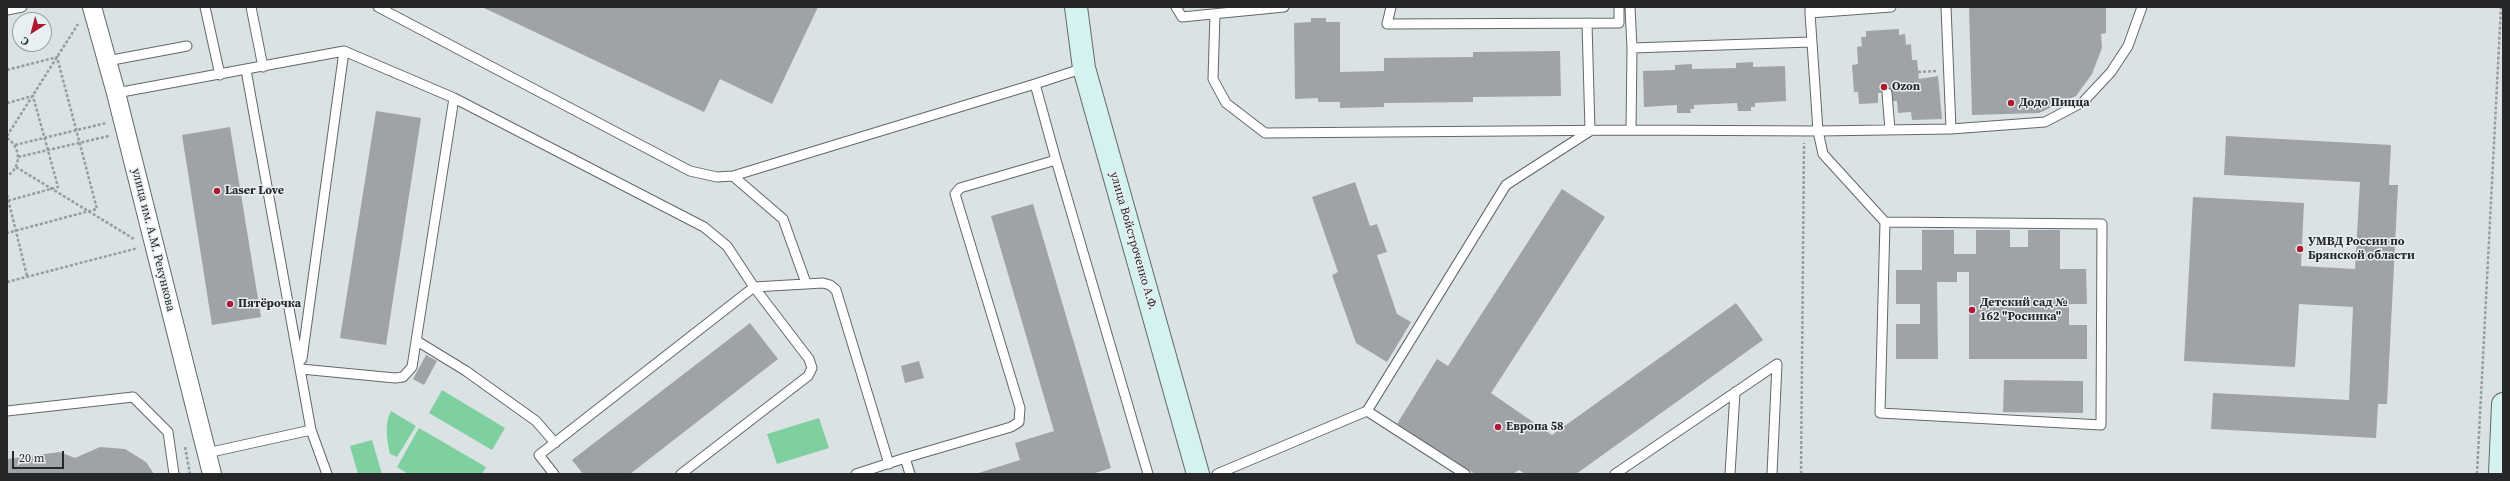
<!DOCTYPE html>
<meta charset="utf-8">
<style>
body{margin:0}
#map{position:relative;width:2510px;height:481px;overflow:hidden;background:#dbe2e4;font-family:"Source Serif 4",serif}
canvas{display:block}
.frame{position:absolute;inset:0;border:8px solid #252728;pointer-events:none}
.north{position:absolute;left:12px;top:12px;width:40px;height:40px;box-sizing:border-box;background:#e8eff2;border:1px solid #9a9fa1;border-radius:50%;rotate:216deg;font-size:11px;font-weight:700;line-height:16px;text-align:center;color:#252728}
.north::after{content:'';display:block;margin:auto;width:14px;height:18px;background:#ad192e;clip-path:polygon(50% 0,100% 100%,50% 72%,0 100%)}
.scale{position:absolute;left:12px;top:451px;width:52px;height:18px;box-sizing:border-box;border:2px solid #252728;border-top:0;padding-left:5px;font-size:12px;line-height:14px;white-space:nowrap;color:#252728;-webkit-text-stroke:3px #e8eff2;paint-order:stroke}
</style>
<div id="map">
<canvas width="2510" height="481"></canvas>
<div class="frame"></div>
<div class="north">С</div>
<div class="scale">20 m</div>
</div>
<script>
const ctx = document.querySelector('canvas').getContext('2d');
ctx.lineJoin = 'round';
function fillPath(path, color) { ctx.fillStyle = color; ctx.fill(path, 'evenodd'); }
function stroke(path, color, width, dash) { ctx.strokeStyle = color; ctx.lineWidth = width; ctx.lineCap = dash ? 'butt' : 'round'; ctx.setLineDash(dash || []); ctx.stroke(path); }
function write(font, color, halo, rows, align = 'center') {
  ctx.font = font + ' "Source Serif 4",serif'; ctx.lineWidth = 3; ctx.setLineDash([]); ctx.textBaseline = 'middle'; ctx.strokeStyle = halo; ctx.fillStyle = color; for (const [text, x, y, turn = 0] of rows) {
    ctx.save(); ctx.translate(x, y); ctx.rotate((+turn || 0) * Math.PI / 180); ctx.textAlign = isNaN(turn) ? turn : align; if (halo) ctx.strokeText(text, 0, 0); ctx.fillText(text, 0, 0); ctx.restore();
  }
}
fillPath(new Path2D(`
 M 442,390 L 505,428 L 492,450 L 429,413 Z
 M 391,411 L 416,426 L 397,457 L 390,454 C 387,440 384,424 391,411 Z
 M 819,418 L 829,448 L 777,464 L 767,434 Z
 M 419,428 L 486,467 L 482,474 L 408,474 L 397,467 Z
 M 372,440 L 382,474 L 358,474 L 350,446 Z`), '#7fd0a0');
fillPath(new Path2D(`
 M 482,7 L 818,7 L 772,104 L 720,79 L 704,112 Z
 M 1969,7 L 2106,7 L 2106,33 L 2101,34 L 2102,48 L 2092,74 L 2076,96 L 2039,113 L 1972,115 Z
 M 1311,18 L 1326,18 L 1326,22 L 1340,22 L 1340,72 L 1384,71 L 1384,58 L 1473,57 L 1473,52 L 1560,51 L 1561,96 L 1473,97 L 1473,102 L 1384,103 L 1384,107 L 1340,108 L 1340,102 L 1318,102 L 1318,98 L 1295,99 L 1294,23 L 1311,22 Z
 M 1899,29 L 1899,35 L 1905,34 L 1906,45 L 1911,44 L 1912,60 L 1917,60 L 1919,79 L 1938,76 L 1942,119 L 1912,120 L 1911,112 L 1898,113 L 1897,101 L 1892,101 L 1891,92 L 1878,93 L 1878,103 L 1859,104 L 1858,92 L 1854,92 L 1852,65 L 1858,64 L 1857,47 L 1862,46 L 1861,37 L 1866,37 L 1866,31 Z
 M 1753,62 L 1753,67 L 1785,66 L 1786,101 L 1755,103 L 1755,107 L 1751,107 L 1751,111 L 1738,111 L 1737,103 L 1694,105 L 1694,109 L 1690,109 L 1691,113 L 1677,113 L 1677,105 L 1644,107 L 1643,71 L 1675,70 L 1675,65 L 1692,64 L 1692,69 L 1736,68 L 1736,63 Z
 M 376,111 L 421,118 L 386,345 L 340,338 Z
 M 230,127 L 261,317 L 212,325 L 182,135 Z
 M 2226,136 L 2391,145 L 2389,185 L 2398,185 L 2387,404 L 2378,404 L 2376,438 L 2211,429 L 2213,393 L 2349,400 L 2353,307 L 2299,304 L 2295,367 L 2184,361 L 2193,197 L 2304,203 L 2301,266 L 2355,269 L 2360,182 L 2224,175 Z
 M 1355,182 L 1370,226 L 1377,224 L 1387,252 L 1377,255 L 1397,314 L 1411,322 L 1387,362 L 1356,343 L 1332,275 L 1338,272 L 1312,197 Z
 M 1562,189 L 1605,217 L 1491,393 L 1552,435 L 1736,303 L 1763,340 L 1576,474 L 1525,474 L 1519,470 L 1513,474 L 1475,474 L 1397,424 L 1437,359 L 1448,366 Z
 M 1033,204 L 1111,468 L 1092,474 L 975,474 L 1020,460 L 1015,443 L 1054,431 L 991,216 Z
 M 1922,230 L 1954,230 L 1954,254 L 1976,254 L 1976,230 L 2010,230 L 2010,247 L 2028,247 L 2028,230 L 2060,230 L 2060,269 L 2086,269 L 2087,304 L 2069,304 L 2069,325 L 2087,325 L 2087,359 L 1969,359 L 1969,272 L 1957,272 L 1957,282 L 1937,282 L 1938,359 L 1896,359 L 1896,324 L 1920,324 L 1920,304 L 1896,304 L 1896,270 L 1922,270 Z
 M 750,323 L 778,359 L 630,474 L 583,474 L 572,460 Z
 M 426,355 L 437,361 L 424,385 L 413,379 Z
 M 919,361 L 924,378 L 905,383 L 901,366 Z
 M 2004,380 L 2083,381 L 2083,413 L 2003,412 Z
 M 100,447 L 125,449 L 146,462 L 154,474 L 7,474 L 7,459 L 60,452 L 75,458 Z`), '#9fa3a8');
const service = new Path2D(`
 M 205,7 L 220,75
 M 251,7 L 263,67
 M 378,7 L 690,171 L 717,177 L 733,176
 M 1176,7 L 1182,17 L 1284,7
 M 1391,7 L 1387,24 L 1619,23 L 1619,7
 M 1630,7 L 1632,48
 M 1810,8 L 1810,13 L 1891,7
 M 7,10 L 22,7
 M 1810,13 L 1818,131 L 1951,129 L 1946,7
 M 1215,14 L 1213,79 L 1226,103 L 1265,133 L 1631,130
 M 1811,42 L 1632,48 L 1631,130 L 1818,131 L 1823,154 L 1885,222 L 2102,224 L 2101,425 L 1880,413 L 1885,222
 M 107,61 L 187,46
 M 246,70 L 311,430
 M 116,93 L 344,51 L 454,98 L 704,227 L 727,246 L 754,287 L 823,283 L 830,285 L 836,290 L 889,464
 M 1887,93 L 1890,130
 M 1951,129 L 2045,122 L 2083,102 L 2111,72 L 2128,46 L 2142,7
 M 1056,160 L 1148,474
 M 806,283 L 783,219 L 733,176 L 1035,84
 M 417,341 L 466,371 L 536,421 L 555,443
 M 302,359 L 344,51
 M 301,369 L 395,378 L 403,377 L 412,367 L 454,98
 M 7,411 L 133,397 L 168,432 L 174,474
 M 1367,411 L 1465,474
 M 207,453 L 311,430 L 327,474
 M 554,474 L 539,455 L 754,287 L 809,359 L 812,368 L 808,376 L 681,474
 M 856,474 L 905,458
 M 910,474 L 905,458 L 1011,427 L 1019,422 L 1020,408 L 955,194 L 960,188 L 1056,160 L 1035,84 L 1084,68
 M 1217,474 L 1367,411 L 1506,185 L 1590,131 L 1587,23
 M 1615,474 L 1777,364 L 1772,474
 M 1730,474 L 1735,392`);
const minor = new Path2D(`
 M 92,7 L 116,93 L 212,474`);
const secondary = new Path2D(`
 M 1076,7 L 1084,68 L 1198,474
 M 2500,474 L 2503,404`);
stroke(service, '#62686a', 11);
stroke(minor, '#62686a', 20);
stroke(secondary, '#62686a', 24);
stroke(new Path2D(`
 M 7,70 L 57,57 L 97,209 L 7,233
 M 1918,72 L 1937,71
 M 7,103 L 33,96 L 58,187 L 7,201
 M 7,136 L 78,24
 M 7,138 C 21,147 22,167 7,176
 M 15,145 L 106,123
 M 18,157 L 109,136
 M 16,167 L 134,239
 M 7,195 L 27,276
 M 7,282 L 138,248
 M 185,447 L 190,474
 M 1801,474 L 1804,143
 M 2477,474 L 2501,7`), '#979c9e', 2.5, [3, 2]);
stroke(service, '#fff', 9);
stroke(minor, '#fff', 18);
stroke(secondary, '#d4f2f0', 22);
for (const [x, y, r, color] of [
 [1884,87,4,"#ad192e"],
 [2011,103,4,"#ad192e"],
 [217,191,4,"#ad192e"],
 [2300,249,4,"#ad192e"],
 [230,304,4,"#ad192e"],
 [1972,310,4,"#ad192e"],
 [1498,427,4,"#ad192e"]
]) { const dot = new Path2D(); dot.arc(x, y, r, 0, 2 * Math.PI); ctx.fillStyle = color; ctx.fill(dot); stroke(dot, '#e8eff2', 1.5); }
write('bold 12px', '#252728', '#e8eff2', [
 ["Ozon",1892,87],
 ["Додо Пицца",2019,103],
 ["Laser Love",225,191],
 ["УМВД России по",2308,242],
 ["Брянской области",2308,256],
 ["Детский сад №",1980,303],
 ["162 \"Росинка\"",1980,317],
 ["Пятёрочка",238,304],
 ["Европа 58",1506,427]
], 'left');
write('12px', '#252728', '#e8eff2', [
 ["улица им. А.М. Рекункова",153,240,76],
 ["улица Войстроченко А.Ф.",1133,241,74]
]);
</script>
